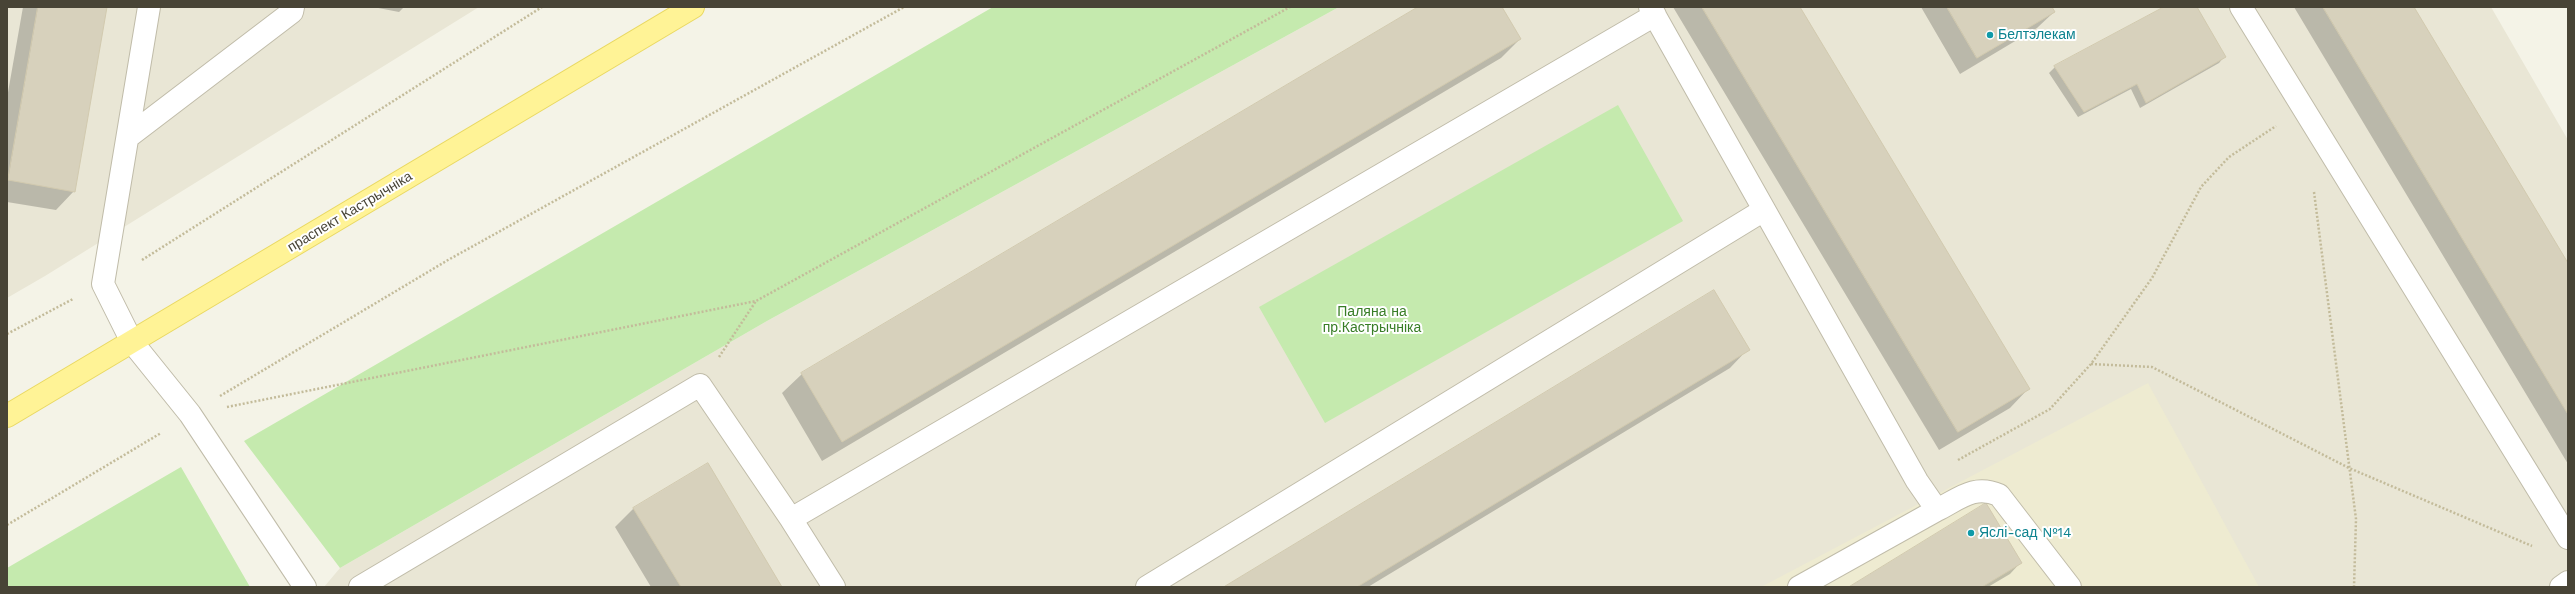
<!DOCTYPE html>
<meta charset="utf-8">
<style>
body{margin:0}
#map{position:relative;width:2575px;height:594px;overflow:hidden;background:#f4f3e7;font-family:"Work Sans",sans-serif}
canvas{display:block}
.frame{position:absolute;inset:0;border:8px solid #484436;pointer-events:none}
</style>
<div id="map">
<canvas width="2575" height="594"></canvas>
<div class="frame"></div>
</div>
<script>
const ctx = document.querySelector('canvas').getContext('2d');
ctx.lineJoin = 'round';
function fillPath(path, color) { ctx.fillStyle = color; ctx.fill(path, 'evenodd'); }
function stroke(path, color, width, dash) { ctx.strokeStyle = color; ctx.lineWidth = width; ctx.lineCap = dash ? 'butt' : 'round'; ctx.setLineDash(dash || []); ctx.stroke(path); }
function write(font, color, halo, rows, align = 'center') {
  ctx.font = font + ' "Work Sans",sans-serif'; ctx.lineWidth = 4; ctx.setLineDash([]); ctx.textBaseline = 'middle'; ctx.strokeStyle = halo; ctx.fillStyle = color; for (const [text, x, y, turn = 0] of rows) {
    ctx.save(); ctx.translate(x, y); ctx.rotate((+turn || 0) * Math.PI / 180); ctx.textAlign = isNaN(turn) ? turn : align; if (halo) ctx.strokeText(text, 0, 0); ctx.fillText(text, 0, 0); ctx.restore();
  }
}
fillPath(new Path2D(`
 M 7,7 L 479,7 L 45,276 L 7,298 Z
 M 1339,7 L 2491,7 L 2568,140 L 2568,587 L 324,587 L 340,568 L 767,321 Z`), '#e9e6d5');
fillPath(new Path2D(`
 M 2148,383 L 2259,587 L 1761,587 Z`), '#eeebd1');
fillPath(new Path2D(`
 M 993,7 L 1339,7 L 767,321 L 340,568 L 244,441 Z
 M 1618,105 L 1683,221 L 1325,423 L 1259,307 Z
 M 181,467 L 250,587 L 7,587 L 7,568 Z`), '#c5eaae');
fillPath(new Path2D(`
 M 23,7 L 106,7 L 74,191 L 56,210 L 7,202 L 7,98 Z
 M 373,7 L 404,7 L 399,12 Z
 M 1420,7 L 1501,7 L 1520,39 L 1501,58 L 822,461 L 782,393 L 802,374 Z
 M 1673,7 L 1799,7 L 2028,389 L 2010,408 L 1939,450 Z
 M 1921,7 L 2051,7 L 2054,12 L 2037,28 L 1960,74 Z
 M 2167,7 L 2195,7 L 2224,57 L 2219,63 L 2140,108 L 2131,89 L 2078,117 L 2049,73 L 2055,67 Z
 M 2294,7 L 2413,7 L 2568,265 L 2568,464 Z
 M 1748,349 L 1730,368 L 1368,587 L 1226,587 Z
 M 634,508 L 781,587 L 651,587 L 615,527 Z
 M 2021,562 L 2010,574 L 1988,587 L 1851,587 Z`), '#0003');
const building = new Path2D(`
 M 38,7 L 107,7 L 75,192 L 8,180 Z
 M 1418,7 L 1502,7 L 1521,39 L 842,442 L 801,373 Z
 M 1702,7 L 1800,7 L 2030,389 L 1958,432 Z
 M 1947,7 L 2052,7 L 2055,12 L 1977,58 Z
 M 2164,7 L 2197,7 L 2226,57 L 2146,103 L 2137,84 L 2084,112 L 2054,66 Z
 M 2323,7 L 2414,7 L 2568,263 L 2568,414 Z
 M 1714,290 L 1750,350 L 1357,587 L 1224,587 Z
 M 708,463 L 782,587 L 681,587 L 633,508 Z
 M 1986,503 L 2022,563 L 1982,587 L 1849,587 Z`);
fillPath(building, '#d7d1bc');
stroke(building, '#d2caaf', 1);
const minor = new Path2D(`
 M 149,7 L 103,284 L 132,342 L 190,414 L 305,587
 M 1650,7 L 1917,481 L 1937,510 C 1959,499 1974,484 1999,495 L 2070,587
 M 2241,7 L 2568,538
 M 128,137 L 292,12 L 293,7
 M 791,519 L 1655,15
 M 360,587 L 700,385 L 791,519 L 834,587
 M 1147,587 L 1764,210
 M 1799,587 L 1937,510
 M 2561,587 L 2568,582`);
const major = new Path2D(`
 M 7,416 L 693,7`);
stroke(minor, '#c0bca9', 24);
stroke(major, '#e9d861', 24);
stroke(new Path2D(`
 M 2314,192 L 2356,519 L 2354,587
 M 142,260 L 542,7
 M 7,334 L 73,299
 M 719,357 L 756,301
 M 2091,364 L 2152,367 L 2349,468 L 2532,546
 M 220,396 L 448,260 L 904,7
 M 227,407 L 756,301 L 1290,7
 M 1958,460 L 2050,409 L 2091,364 L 2152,278 L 2201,187 L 2229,157 L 2276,126
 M 7,525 L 161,433`), '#c3bb9a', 2.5, [2, 2]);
stroke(minor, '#fff', 22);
stroke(major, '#fff396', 22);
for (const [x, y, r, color] of [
 [1990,35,4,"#0f9aa8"],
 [1971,533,4,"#0f9aa8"]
]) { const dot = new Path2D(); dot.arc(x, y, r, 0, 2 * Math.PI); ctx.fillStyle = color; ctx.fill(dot); stroke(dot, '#fff', 1.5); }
write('14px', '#0d838f', '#fff', [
 ["Белтэлекам",1998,35],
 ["Яслі-сад №14",1979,533]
], 'left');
write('14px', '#484436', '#fff', [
 ["праспект Кастрычніка",350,212,-31]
]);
write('14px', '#387d26', '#fff', [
 ["Паляна на",1372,312],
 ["пр.Кастрычніка",1372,328]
]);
</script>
